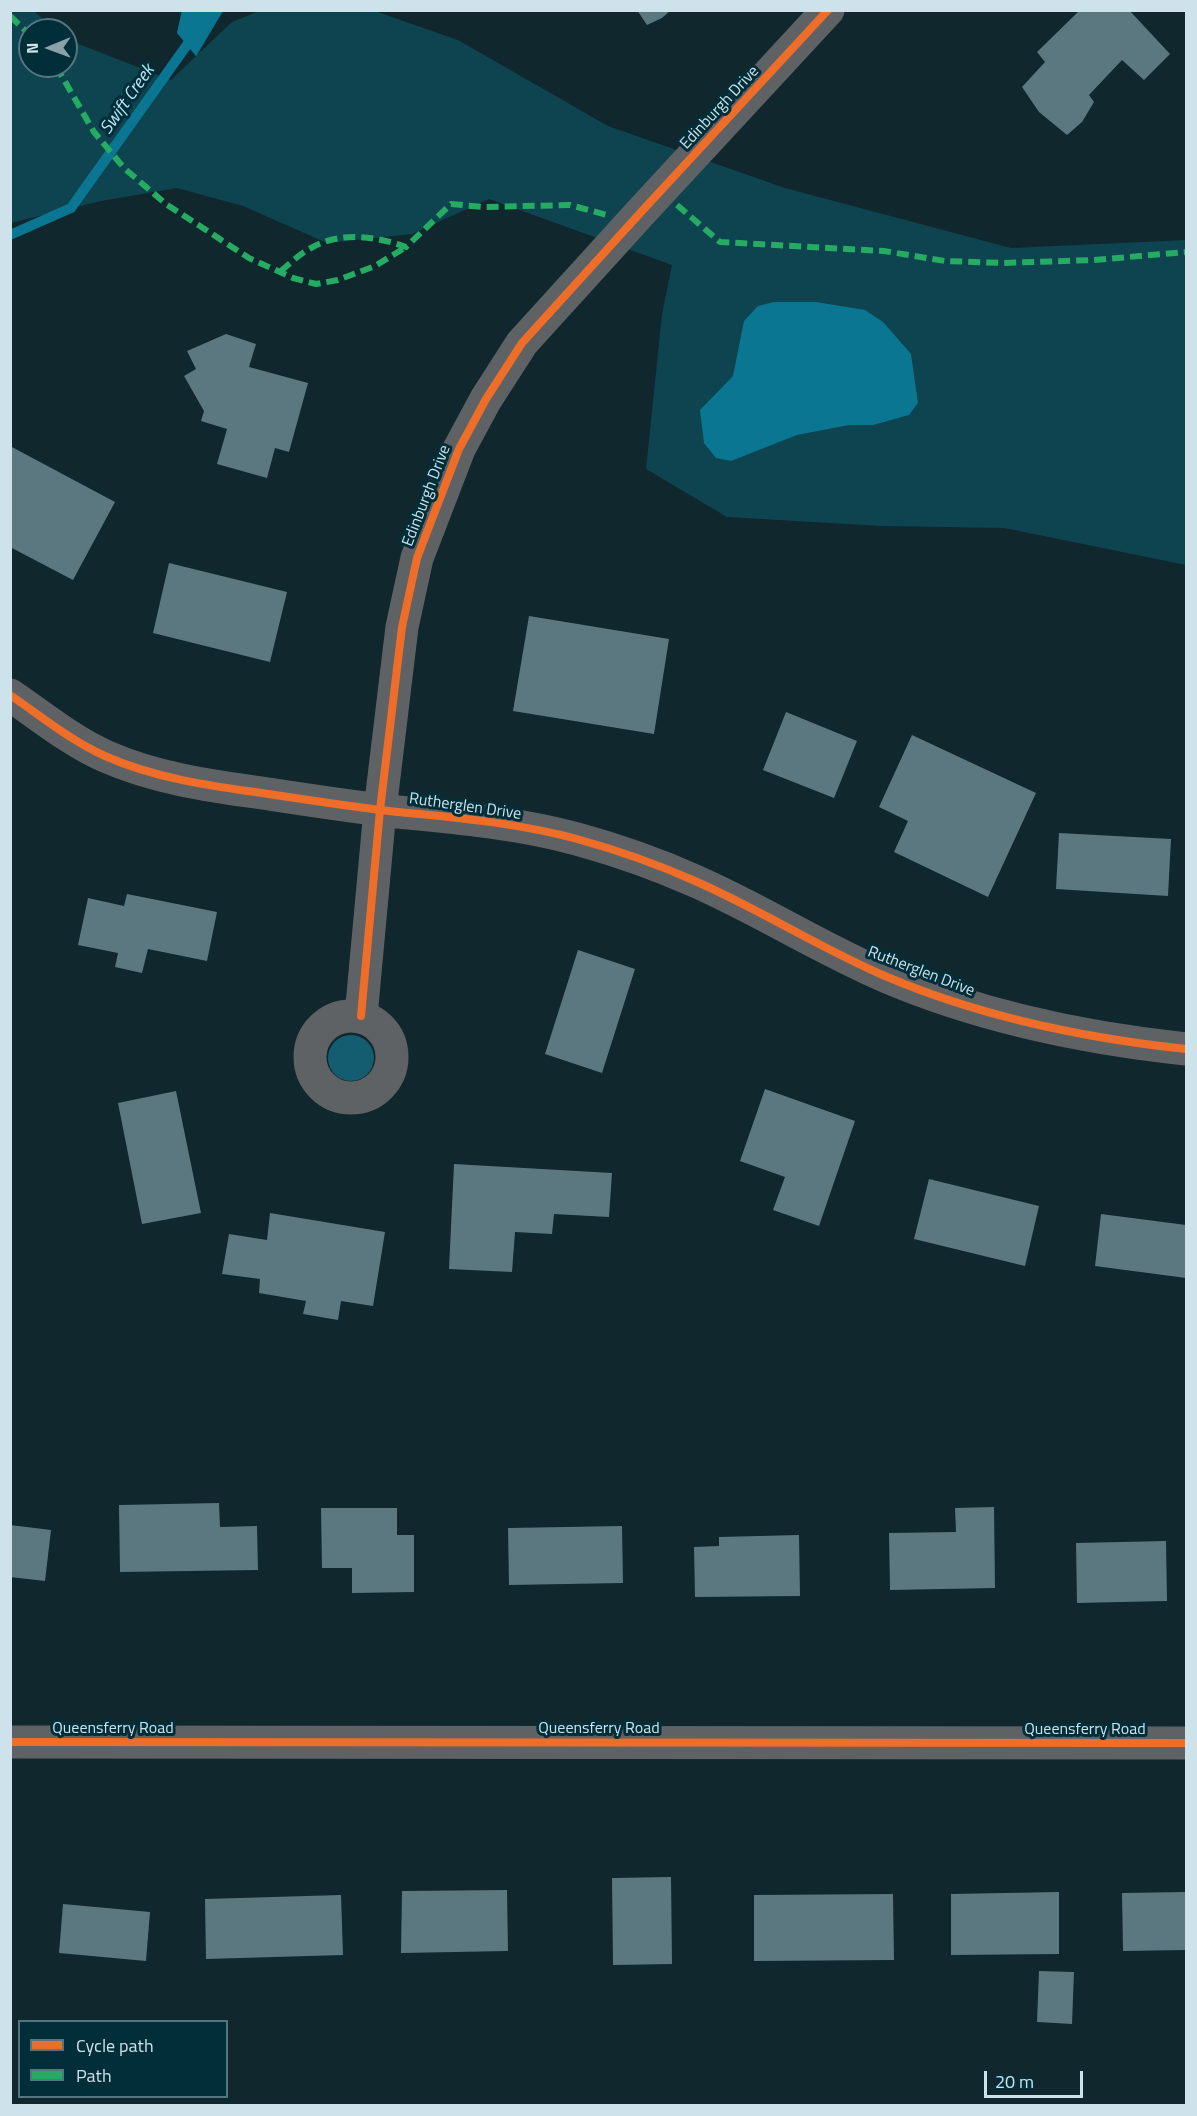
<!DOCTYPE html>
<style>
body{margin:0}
#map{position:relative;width:1197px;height:2116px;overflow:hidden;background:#0f272d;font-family:"Titillium Web",sans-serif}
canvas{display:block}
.frame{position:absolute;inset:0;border:12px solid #cde2ea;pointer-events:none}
.legend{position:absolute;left:18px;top:2020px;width:210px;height:78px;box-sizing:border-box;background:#022e3a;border:2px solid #537680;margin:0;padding:8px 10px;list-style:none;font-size:18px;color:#cde2ea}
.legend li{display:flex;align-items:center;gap:12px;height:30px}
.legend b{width:30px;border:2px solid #537680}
.north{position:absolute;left:18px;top:18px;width:60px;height:60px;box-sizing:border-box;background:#022e3a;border:2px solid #537680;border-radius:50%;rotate:269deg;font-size:16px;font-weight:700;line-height:24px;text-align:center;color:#cde2ea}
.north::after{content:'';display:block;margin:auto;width:21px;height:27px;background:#8aa1a8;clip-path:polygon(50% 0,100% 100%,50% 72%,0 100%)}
.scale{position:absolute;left:984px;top:2071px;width:99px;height:27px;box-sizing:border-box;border:3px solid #cde2ea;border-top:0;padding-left:8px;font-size:18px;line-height:21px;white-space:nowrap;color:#cde2ea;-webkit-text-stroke:4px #022e3a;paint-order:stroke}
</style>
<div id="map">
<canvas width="1197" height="2116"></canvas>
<div class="frame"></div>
<ul class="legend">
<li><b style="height:8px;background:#ee6e29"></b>Cycle path</li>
<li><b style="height:8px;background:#26ab63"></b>Path</li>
</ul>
<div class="north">N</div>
<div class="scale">20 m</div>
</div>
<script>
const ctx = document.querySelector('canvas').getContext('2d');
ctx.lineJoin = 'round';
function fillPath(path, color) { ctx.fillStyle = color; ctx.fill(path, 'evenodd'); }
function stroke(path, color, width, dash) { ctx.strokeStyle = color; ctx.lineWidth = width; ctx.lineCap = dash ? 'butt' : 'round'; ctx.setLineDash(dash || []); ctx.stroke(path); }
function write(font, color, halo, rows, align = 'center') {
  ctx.font = font + ' "Titillium Web",sans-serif'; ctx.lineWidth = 6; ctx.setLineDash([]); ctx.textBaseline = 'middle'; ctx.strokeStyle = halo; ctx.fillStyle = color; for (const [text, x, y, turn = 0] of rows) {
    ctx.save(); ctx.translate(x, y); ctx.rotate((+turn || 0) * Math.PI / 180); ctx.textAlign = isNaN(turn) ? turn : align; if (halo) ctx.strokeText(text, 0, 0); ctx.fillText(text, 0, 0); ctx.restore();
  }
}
fillPath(new Path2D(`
 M 372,10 L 458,40 L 608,126 L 785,188 L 1011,248 L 1186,240 L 1186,565 L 1004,528 L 881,526 L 727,517 L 646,469 L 662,314 L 672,265 L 489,199 L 412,234 L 327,243 L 243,206 L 177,188 L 101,201 L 11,223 L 10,11 L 34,11 L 56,30 L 30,30 L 30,66 L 66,66 L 66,39 L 171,80 L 196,56 L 177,33 L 182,11 L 223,11 L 198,54 L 232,22 L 259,11 Z`), '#0e4350');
fillPath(new Path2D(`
 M328 1058a23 23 0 1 1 46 0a23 23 0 1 1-46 0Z`), '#145d70');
fillPath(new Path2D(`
 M 182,10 L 223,11 L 196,56 L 177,33 Z
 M 774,302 L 816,302 L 865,310 L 883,322 L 911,354 L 918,403 L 909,415 L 873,425 L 849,425 L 797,435 L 731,461 L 716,458 L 704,443 L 700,410 L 733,376 L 744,321 L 758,306 Z`), '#0a7691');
stroke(new Path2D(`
 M 10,235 L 71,208 L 194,35`), '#0a7691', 10);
fillPath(new Path2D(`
 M 637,10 L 671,10 L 662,18 L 647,25 Z
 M 1080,10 L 1129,10 L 1170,54 L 1144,80 L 1122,60 L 1089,95 L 1094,102 L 1082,122 L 1067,135 L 1039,112 L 1022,87 L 1045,62 L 1037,52 Z
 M 226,334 L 256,344 L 249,367 L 308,383 L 289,452 L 275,448 L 267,478 L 217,464 L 227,429 L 201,421 L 204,411 L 184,376 L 196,369 L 187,351 Z
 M 10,446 L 115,502 L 73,580 L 10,547 Z
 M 169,563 L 287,592 L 270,662 L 153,633 Z
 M 529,616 L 669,639 L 654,734 L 513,711 Z
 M 786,712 L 857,741 L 834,798 L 763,770 Z
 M 912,735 L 1036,793 L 988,897 L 894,852 L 908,821 L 879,807 Z
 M 1059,833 L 1171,839 L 1168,896 L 1056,889 Z
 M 127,894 L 217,912 L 207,961 L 148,949 L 142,973 L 115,967 L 118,953 L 78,945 L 88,898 L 124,906 Z
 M 578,950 L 635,969 L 602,1073 L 545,1054 Z
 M 765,1089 L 855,1121 L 819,1226 L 773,1210 L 785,1177 L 740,1161 Z
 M 176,1091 L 201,1213 L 142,1224 L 118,1103 Z
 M 454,1164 L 612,1173 L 609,1217 L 554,1214 L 552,1234 L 515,1232 L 512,1272 L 449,1269 Z
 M 929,1179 L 1039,1206 L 1025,1266 L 914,1239 Z
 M 270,1213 L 385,1232 L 373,1306 L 341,1301 L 338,1320 L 303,1314 L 306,1301 L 259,1293 L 260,1279 L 222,1274 L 229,1234 L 267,1240 Z
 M 1101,1214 L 1186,1225 L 1186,1278 L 1095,1266 Z
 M 219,1503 L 220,1527 L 257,1526 L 258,1570 L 120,1572 L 119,1505 Z
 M 994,1507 L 995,1588 L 890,1590 L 889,1533 L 956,1532 L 955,1508 Z
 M 321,1508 L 397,1508 L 397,1535 L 414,1535 L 414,1592 L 352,1593 L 352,1568 L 322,1568 Z
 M 10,1525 L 51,1530 L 45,1581 L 10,1577 Z
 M 622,1526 L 623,1583 L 509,1585 L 508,1528 Z
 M 799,1535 L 800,1596 L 695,1597 L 694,1547 L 719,1546 L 719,1537 Z
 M 1166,1541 L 1167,1601 L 1077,1603 L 1076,1543 Z
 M 671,1877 L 672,1964 L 613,1965 L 612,1878 Z
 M 507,1890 L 508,1951 L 401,1953 L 402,1891 Z
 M 1059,1892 L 1059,1954 L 951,1955 L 951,1894 Z
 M 1186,1892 L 1186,1950 L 1123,1951 L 1122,1893 Z
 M 893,1894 L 894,1960 L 754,1961 L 754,1895 Z
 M 341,1895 L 343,1955 L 206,1959 L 205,1899 Z
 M 63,1904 L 150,1912 L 146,1961 L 59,1953 Z
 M 1039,1971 L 1074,1972 L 1072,2024 L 1037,2022 Z`), '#5b7881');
stroke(new Path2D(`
 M 10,695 C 41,716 71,741 105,756 C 154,778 210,786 262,793 C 308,800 353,807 398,812 C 458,818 519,823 577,839 C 617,850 657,864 695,881 C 759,909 820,948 885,976 C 981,1017 1083,1038 1186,1049
 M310 1057a41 41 0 1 1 82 0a41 41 0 1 1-82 0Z
 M 361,1016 L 380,810 L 402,627 L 417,558 L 459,449 L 486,399 L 522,343 L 642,211 L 828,10
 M 10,1742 L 1186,1743`), '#5f6264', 33);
stroke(new Path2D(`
 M 10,16 L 30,35
 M 56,66 L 94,132 L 124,168 L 166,204 L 249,258 L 293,278 L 316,284 L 338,280 L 375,266 L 406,247
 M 677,205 L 720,242 L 884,251 L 945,261 L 1003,263 L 1094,260 L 1186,252
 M 281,271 C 290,263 300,254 311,248 C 341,231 375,236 406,247 L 451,204 L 483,207 L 570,205 L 607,215`), '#26ab63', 6, [12, 6]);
stroke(new Path2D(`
 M 10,695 C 41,716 71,741 105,756 C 154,778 210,786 262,793 C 308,800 353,807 398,812 C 458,818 519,823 577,839 C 617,850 657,864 695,881 C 759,909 820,948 885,976 C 981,1017 1083,1038 1186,1049
 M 361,1016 L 380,810 L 402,627 L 417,558 L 459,449 L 486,399 L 522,343 L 642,211 L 828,10
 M 10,1742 L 1186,1743`), '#ee6e29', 8);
write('16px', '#cde2ea', '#022e3a', [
 ["Edinburgh Drive",720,108,-47],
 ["Edinburgh Drive",427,496,-69],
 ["Rutherglen Drive",465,807,8],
 ["Rutherglen Drive",921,972,21],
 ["Queensferry Road",113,1729],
 ["Queensferry Road",599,1729],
 ["Queensferry Road",1085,1730]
]);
write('italic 18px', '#b8e6f5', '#022e3a', [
 ["Swift Creek",128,100,-55]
]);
</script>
